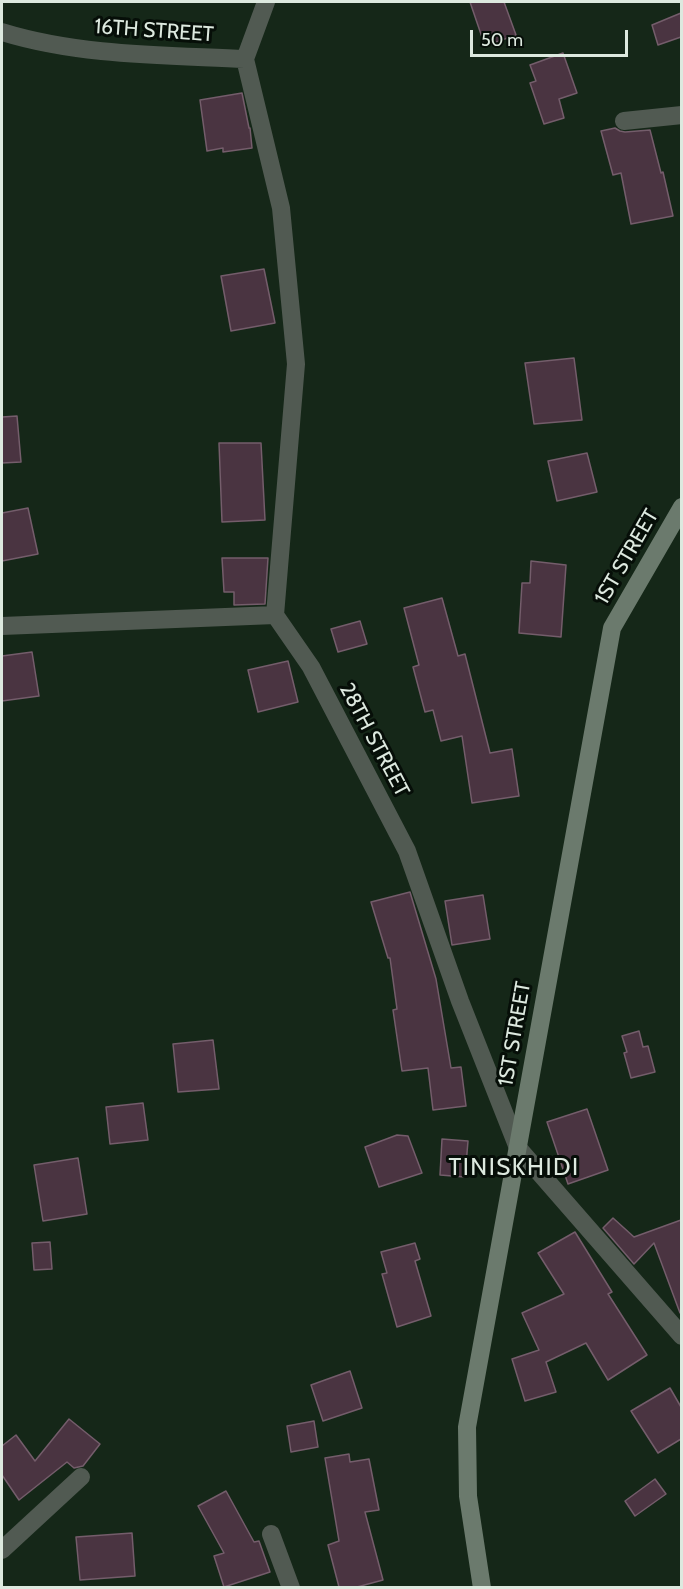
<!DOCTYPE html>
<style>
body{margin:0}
#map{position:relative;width:683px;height:1589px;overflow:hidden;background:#152718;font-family:Cabin,sans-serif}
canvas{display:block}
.frame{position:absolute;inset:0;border:3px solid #dde9df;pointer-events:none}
.scale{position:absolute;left:470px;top:30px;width:158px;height:27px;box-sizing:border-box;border:3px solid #dde9df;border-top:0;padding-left:8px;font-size:18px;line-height:21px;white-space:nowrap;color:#dde9df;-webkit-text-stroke:4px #060e08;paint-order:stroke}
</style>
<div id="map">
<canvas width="683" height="1589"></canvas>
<div class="frame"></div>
<div class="scale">50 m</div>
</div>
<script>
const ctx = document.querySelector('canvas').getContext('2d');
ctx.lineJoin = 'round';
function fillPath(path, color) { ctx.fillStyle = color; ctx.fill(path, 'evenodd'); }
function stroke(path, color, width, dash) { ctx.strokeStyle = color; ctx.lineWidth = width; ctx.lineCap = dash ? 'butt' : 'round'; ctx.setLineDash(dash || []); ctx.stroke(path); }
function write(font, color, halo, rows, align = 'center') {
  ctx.font = font + ' Cabin,sans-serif'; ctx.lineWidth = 6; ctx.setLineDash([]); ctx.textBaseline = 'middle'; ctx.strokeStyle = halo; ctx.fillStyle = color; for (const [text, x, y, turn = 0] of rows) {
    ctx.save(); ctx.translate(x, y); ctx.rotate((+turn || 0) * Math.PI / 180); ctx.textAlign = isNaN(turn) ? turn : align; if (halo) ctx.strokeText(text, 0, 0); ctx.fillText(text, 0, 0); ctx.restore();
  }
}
const building = new Path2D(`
 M 470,2 L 504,2 L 516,35 L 485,46 Z
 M 681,13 L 681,37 L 658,45 L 652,25 Z
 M 563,53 L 577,93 L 559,99 L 564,118 L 544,124 L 530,83 L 536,81 L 530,65 Z
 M 242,93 L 249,128 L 250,128 L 252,148 L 223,152 L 223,148 L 207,151 L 200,100 Z
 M 615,128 L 620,131 L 625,132 L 650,130 L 661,173 L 663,172 L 673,216 L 631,224 L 621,173 L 613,175 L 601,131 Z
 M 264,269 L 275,323 L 231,331 L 221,276 Z
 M 574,358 L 582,420 L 534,424 L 525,363 Z
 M 17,416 L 21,462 L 2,463 L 2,417 Z
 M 219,443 L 261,443 L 265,520 L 222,522 Z
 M 587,453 L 597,492 L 557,501 L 548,461 Z
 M 28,508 L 38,554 L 2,561 L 2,513 Z
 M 222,558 L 268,558 L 265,604 L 234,605 L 234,592 L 224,592 Z
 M 531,561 L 566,565 L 561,637 L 519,633 L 522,583 L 530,583 Z
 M 442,598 L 458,656 L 465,654 L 490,753 L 512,749 L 519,796 L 472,803 L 462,736 L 441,741 L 433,710 L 425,712 L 413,667 L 419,665 L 404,608 Z
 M 360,621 L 367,644 L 338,652 L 331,629 Z
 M 32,652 L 39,696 L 2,701 L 2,656 Z
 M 288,661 L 298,702 L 258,712 L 248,670 Z
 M 410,892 L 436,979 L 451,1068 L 461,1067 L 466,1106 L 433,1110 L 428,1068 L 402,1071 L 393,1010 L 397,1009 L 390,958 L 388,958 L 371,902 Z
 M 483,895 L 490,939 L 452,945 L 445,901 Z
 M 639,1031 L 643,1047 L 648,1046 L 655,1072 L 631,1078 L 624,1053 L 627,1052 L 622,1036 Z
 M 213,1040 L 219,1089 L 178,1092 L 173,1044 Z
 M 143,1103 L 148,1140 L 110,1144 L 106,1107 Z
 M 587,1109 L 608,1170 L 568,1184 L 547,1122 Z
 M 397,1135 L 408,1136 L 422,1173 L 379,1187 L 365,1147 Z
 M 442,1139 L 468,1141 L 465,1177 L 440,1175 Z
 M 78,1158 L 87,1214 L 43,1221 L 34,1165 Z
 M 613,1218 L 634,1237 L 681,1220 L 681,1313 L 680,1313 L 654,1243 L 634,1264 L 603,1228 Z
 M 575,1232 L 612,1292 L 608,1294 L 647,1355 L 608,1380 L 586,1343 L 546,1362 L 556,1392 L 525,1401 L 512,1359 L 539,1350 L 522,1313 L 564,1294 L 538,1253 Z
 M 50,1242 L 52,1269 L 34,1270 L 32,1243 Z
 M 415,1243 L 420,1259 L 415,1261 L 431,1316 L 397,1327 L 382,1274 L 387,1273 L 381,1252 Z
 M 350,1371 L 362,1408 L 323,1421 L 311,1385 Z
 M 670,1388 L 681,1407 L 681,1439 L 658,1453 L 631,1411 Z
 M 69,1419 L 100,1444 L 83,1466 L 74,1468 L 67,1462 L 19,1500 L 2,1475 L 2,1446 L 16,1435 L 35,1461 Z
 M 314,1421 L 318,1447 L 291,1452 L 287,1426 Z
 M 349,1454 L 350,1462 L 369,1459 L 379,1510 L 365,1512 L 383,1580 L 357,1587 L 339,1587 L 328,1545 L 339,1541 L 325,1458 Z
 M 655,1479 L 666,1494 L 635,1516 L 625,1501 Z
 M 226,1491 L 254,1542 L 259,1541 L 270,1572 L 224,1587 L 214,1556 L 224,1553 L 198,1506 Z
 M 132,1533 L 135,1576 L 80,1580 L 76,1537 Z`);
fillPath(building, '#4a3441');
stroke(building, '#745d6b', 1.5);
stroke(new Path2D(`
 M 2,32 C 80,56 164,55 245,59
 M 245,59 L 281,208 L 296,364 L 275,615
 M 245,59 L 266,2
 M 624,121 L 682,115
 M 275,615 L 311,667 L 407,851 L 460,1001 L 518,1148 L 682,1336
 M 2,626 L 275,615
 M 271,1534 L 291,1588
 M 2,1550 L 81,1477`), '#515a52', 18);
stroke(new Path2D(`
 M 482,1588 L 468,1496 L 467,1427 L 612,628 L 682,507`), '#6b7a6d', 18);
write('21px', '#dde9df', '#060e08', [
 ["16TH STREET",154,31,4],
 ["1ST STREET",627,557,-60],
 ["28TH STREET",374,740,62],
 ["1ST STREET",515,1034,-80]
]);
ctx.letterSpacing = '1.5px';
write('24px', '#dde9df', '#060e08', [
 ["TINISKHIDI",514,1168]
]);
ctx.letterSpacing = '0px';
</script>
